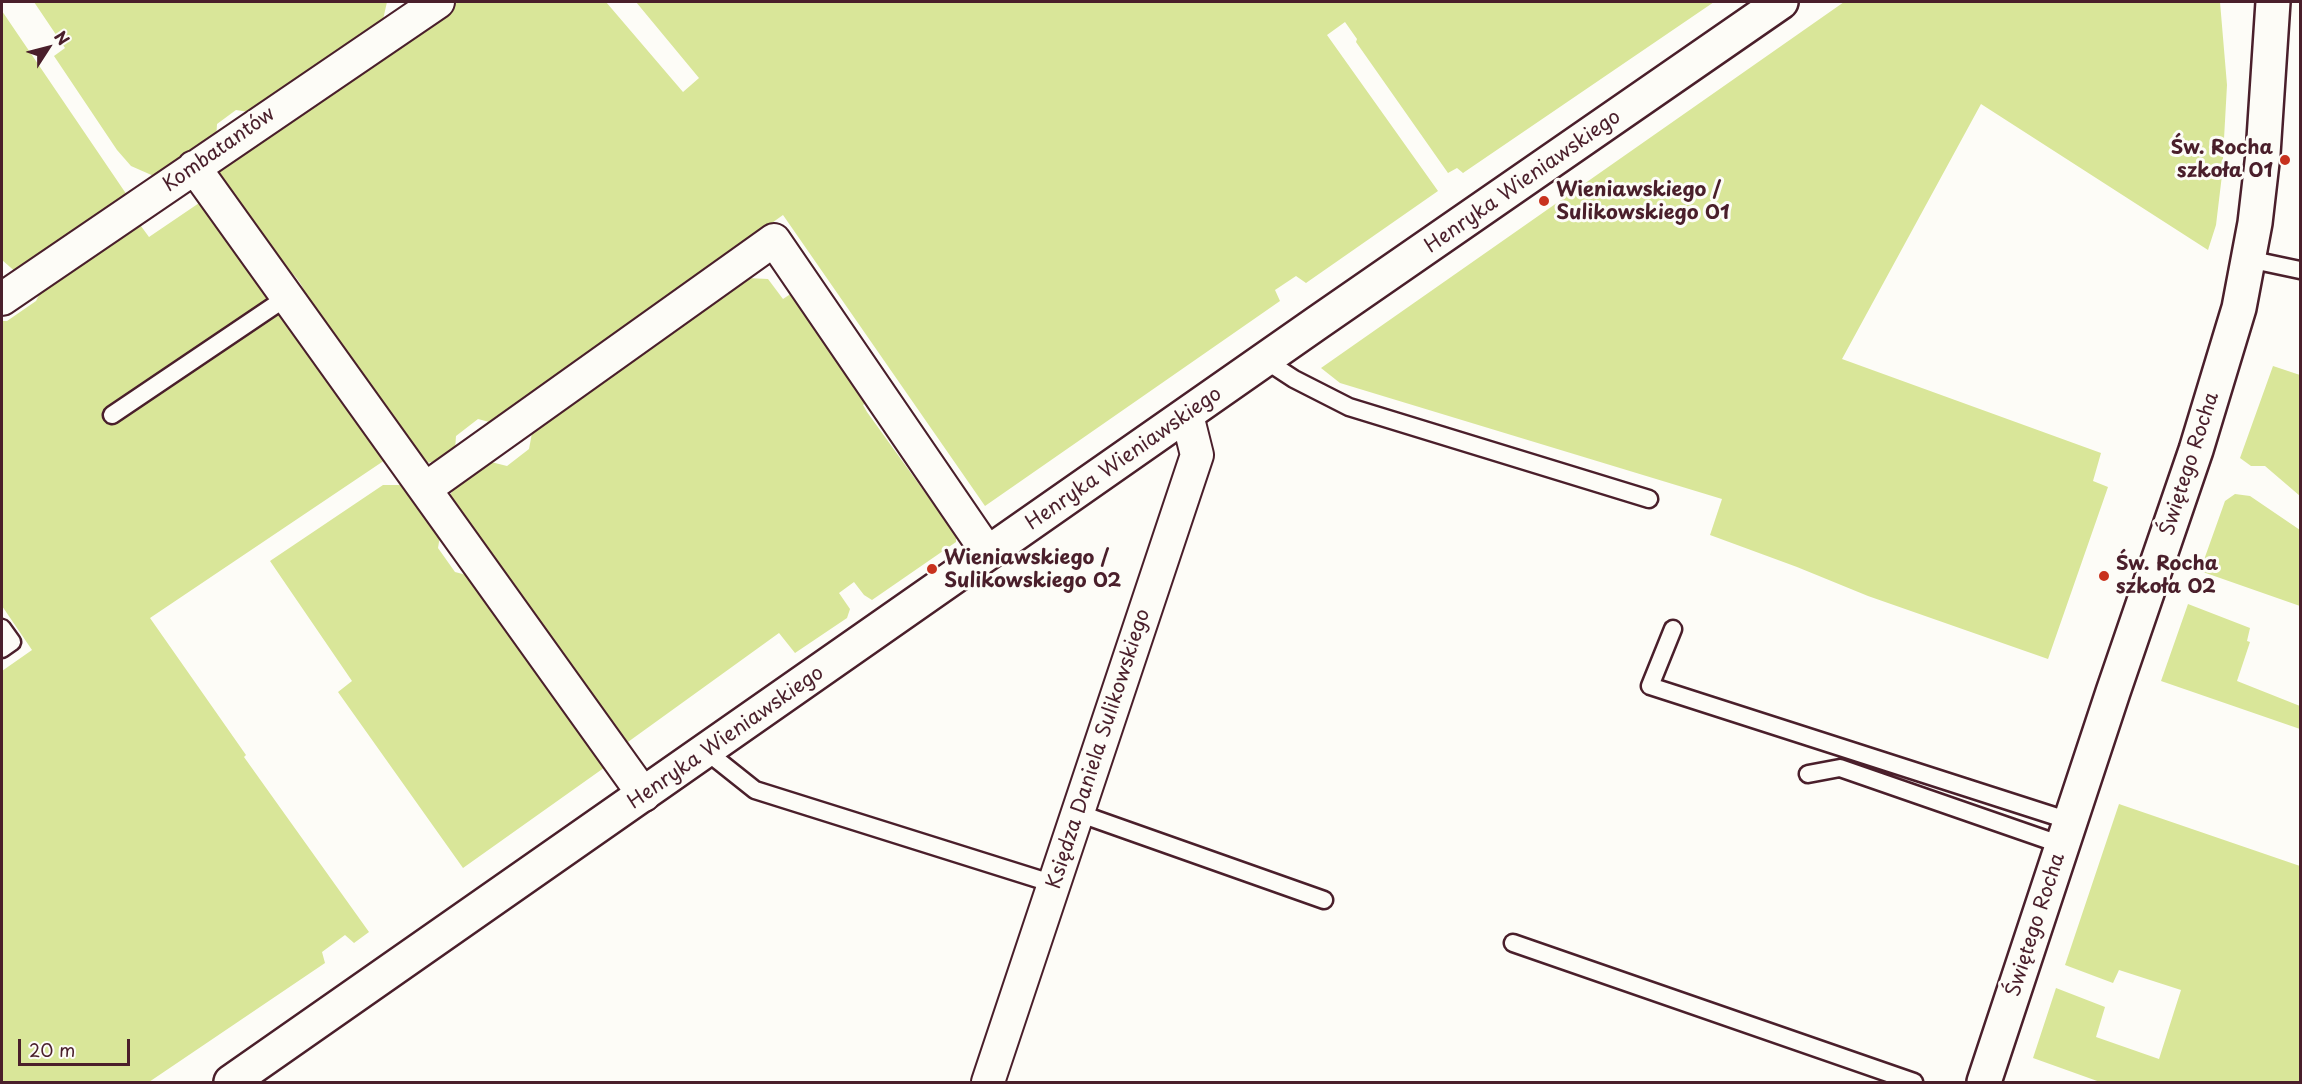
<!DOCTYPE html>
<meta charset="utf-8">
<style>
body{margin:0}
#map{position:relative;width:2302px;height:1084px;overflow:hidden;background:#fdfcf7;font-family:"Playpen Sans",sans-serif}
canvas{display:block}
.frame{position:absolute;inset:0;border:3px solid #4a1f2b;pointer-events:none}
.north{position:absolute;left:18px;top:18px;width:60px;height:60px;-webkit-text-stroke:4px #fdfcf7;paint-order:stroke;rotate:54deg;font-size:16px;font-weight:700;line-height:24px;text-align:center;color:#4a1f2b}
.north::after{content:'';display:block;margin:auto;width:21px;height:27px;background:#4a1f2b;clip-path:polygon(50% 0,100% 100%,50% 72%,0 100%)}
.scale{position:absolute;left:18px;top:1039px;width:112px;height:27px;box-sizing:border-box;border:3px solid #4a1f2b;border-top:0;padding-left:8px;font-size:18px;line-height:21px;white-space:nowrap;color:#4a1f2b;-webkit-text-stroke:4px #fdfcf7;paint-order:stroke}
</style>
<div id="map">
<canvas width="2302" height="1084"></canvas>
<div class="frame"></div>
<div class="north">N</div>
<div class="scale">20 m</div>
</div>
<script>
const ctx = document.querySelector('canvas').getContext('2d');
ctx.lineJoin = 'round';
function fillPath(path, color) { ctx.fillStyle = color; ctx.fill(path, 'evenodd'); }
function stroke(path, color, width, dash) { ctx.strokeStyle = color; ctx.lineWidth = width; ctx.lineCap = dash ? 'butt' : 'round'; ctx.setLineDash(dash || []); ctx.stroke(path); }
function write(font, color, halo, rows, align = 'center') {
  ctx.font = font + ' "Playpen Sans",sans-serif'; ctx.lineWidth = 6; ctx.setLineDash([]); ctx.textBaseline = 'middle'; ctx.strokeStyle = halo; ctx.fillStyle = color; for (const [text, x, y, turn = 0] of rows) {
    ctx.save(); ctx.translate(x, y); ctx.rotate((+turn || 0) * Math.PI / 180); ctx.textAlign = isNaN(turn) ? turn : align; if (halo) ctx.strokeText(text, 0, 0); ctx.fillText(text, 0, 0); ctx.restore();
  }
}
fillPath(new Path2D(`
 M 34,2 L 387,2 L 382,24 L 255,113 L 236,110 L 217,124 L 216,140 L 156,177 L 131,166 L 117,150 L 54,56 L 65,48 Z
 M 458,2 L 606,2 L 683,92 L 699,78 L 636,2 L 1714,2 L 1463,173 L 1457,168 L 1448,173 L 1356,42 L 1357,39 L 1345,22 L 1327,35 L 1438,191 L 1306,283 L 1296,276 L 1275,290 L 1280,301 L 985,506 L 783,215 L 493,423 L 478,419 L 456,436 L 455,450 L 441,460 L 427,463 L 415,456 L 309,306 C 306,288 294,270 277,263 L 217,180 L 217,164 Z
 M 1844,2 L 2220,2 L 2227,85 L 2222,175 L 2216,225 L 2208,250 L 1981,104 L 1842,359 L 2101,453 L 2093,481 L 2108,487 L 2048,659 L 1868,596 L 1797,567 L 1710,535 L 1722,499 L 1340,383 L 1321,368 Z
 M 2,11 L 129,198 L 18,274 L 2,260 Z
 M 205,199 L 388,458 L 150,618 L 246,755 L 244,757 L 369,932 L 354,943 L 345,935 L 322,952 L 325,963 L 149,1082 L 2,1082 L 2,671 L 32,650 L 2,606 L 2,321 L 7,321 L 36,301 L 44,285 L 138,222 L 149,237 Z
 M 747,278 L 768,279 L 783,299 L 795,291 L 873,398 L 863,405 L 867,412 L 944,519 L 950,515 L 956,533 L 956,542 L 872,600 L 864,595 L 854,582 L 839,593 L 850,609 L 847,618 L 795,653 L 779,633 L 621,747 L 449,497 L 453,490 L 491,462 L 507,466 L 529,449 L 532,433 Z
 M 2273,366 L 2300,375 L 2300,496 L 2265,466 L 2251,466 L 2240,458 Z
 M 383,485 L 407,485 L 441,530 L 438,548 L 455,572 L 474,577 L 608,765 L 463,868 L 338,692 L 352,681 L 270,561 Z
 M 2235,494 L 2250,496 L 2300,530 L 2300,606 L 2200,571 L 2225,501 Z
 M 2188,604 L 2250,628 L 2247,641 L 2250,642 L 2237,681 L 2300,706 L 2300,729 L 2161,681 Z
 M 2119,804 L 2300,866 L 2300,1082 L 2100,1082 L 2033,1058 L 2056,988 L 2105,1007 L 2096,1037 L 2159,1059 L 2181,990 L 2119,970 L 2113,983 L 2065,965 Z`), '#d9e699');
const lane = new Path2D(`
 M 2248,259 L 2300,270
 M 1265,360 L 1294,379 L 1349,407 L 1649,499
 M 112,415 L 287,297
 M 2,628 L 12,642 L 2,649
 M 1673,629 L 1650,686 L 2070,821
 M 706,751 L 755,790 L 1054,884
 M 1808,774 L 1840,768 L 2062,845
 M 1078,813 L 1324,900
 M 1513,943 L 1914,1082`);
const street = new Path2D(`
 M 194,167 L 644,795
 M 2,299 L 438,2
 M 425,489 L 774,240 L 988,553
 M 988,1082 L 1197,455 L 1187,415`);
const secondary = new Path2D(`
 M 231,1082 L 1317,323 L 1781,2
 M 1984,1082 L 2113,692 L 2196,450 L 2239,308 L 2255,223 L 2263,154 L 2273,2`);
stroke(lane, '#4a1f2b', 21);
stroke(street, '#4a1f2b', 36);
stroke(secondary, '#4a1f2b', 38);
stroke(lane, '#fdfcf7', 16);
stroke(street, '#fdfcf7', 32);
stroke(secondary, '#fdfcf7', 33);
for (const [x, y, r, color] of [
 [2285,160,6,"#c8321e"],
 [1544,201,6,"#c8321e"],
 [932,569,6,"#c8321e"],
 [2104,576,6,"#c8321e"]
]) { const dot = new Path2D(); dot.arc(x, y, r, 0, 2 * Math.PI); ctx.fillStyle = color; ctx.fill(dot); stroke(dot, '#fdfcf7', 2); }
write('bold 20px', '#4a1f2b', '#fdfcf7', [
 ["Św. Rocha",2273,148,"right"],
 ["szkoła 01",2273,171,"right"],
 ["Wieniawskiego /",1556,190],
 ["Sulikowskiego 01",1556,213],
 ["Wieniawskiego /",944,558],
 ["Sulikowskiego 02",944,581],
 ["Św. Rocha",2116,564],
 ["szkoła 02",2116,587]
], 'left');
write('20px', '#4a1f2b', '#fdfcf7', [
 ["Kombatantów",219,150,-35],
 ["Henryka Wieniawskiego",1523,182,-35],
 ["Henryka Wieniawskiego",1124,459,-35],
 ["Świętego Rocha",2190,464,-72],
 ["Henryka Wieniawskiego",726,738,-35],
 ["Księdza Daniela Sulikowskiego",1099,749,-72],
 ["Świętego Rocha",2036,925,-72]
]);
</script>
